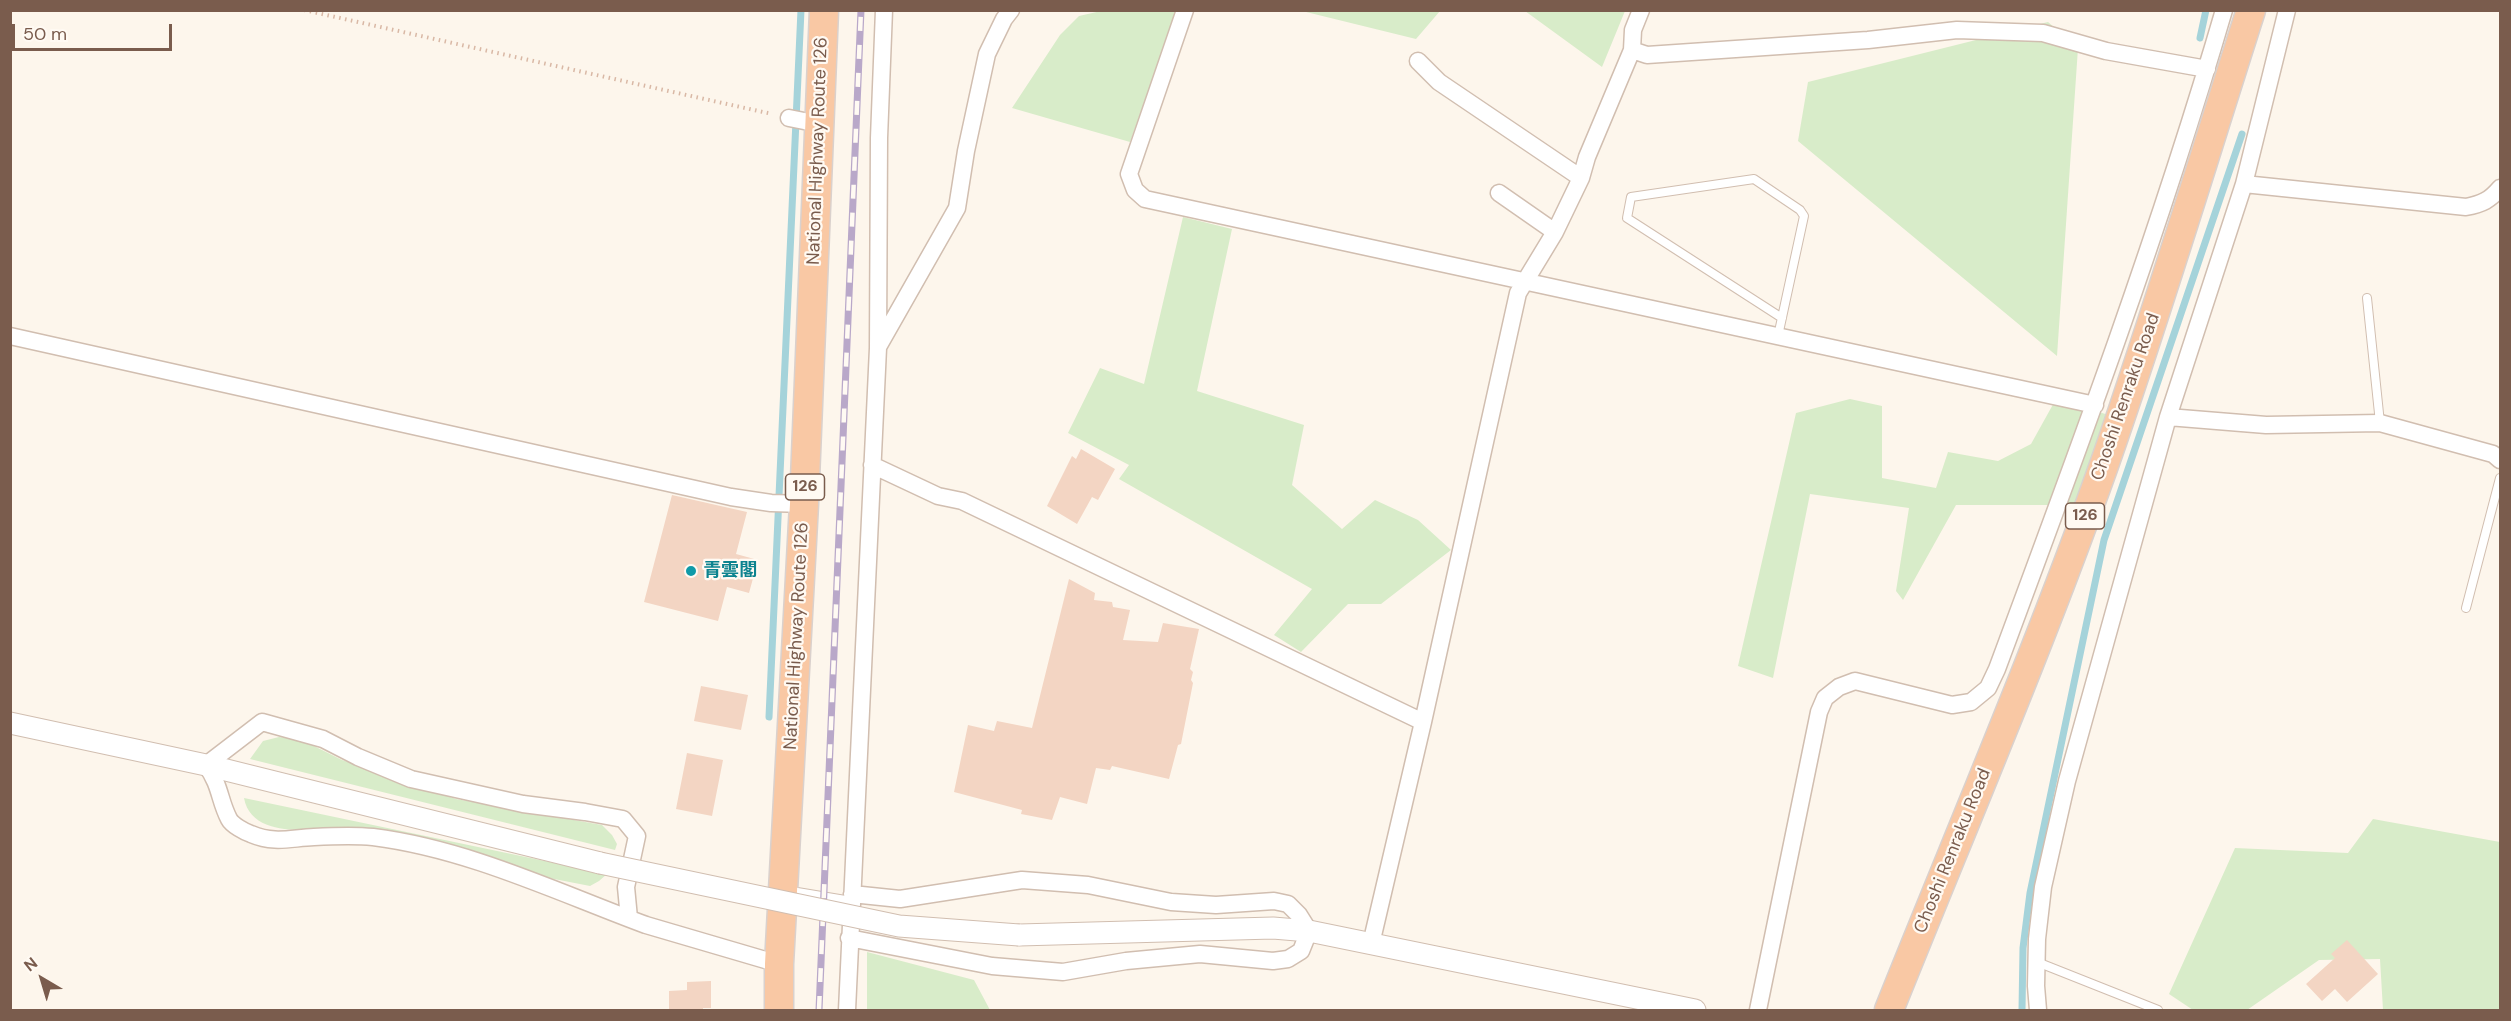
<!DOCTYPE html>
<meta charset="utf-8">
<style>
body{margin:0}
#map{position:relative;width:2511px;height:1021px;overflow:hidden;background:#fdf6ec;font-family:"DM Sans",sans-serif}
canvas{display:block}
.frame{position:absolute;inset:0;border:12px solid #7a5c4d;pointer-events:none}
.north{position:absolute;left:12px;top:949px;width:60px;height:60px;-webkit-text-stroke:4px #fffaf3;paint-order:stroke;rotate:322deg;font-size:16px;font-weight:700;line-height:24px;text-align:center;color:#7a5c4d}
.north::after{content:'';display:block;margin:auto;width:21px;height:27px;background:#7a5c4d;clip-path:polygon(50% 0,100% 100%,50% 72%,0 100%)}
.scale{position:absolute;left:12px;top:24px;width:160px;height:27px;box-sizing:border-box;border:3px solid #7a5c4d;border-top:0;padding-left:8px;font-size:18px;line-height:21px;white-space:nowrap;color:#7a5c4d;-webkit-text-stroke:4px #fffaf3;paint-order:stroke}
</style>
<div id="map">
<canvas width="2511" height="1021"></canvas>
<div class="frame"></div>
<div class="north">N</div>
<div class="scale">50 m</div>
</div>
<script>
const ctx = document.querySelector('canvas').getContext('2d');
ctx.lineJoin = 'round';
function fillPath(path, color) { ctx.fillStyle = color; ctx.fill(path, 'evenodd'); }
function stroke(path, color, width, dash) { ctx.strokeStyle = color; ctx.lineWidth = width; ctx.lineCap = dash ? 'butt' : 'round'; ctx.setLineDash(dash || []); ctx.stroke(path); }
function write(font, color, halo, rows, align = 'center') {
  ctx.font = font + ' "DM Sans","Noto Sans JP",sans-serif'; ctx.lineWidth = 4.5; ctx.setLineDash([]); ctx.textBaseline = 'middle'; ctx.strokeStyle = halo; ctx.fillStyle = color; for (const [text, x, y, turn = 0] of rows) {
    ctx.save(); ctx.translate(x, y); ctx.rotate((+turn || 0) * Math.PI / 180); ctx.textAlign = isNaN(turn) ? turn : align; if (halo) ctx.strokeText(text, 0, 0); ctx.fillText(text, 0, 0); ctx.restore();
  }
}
fillPath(new Path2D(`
 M 1101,11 L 1177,11 L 1130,142 L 1012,108 L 1060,35 L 1079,16 Z
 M 1302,11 L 1440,10 L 1440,11 L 1416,39 Z
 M 1525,11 L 1625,11 L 1602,67 Z
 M 2048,22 L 2078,48 L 2057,356 L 1798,141 L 1808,82 Z
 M 1183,217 L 1232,229 L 1197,391 L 1304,425 L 1292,485 L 1342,529 L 1375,500 L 1418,520 L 1451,550 L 1381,604 L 1348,604 L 1301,652 L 1274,635 L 1312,589 L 1119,479 L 1129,465 L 1068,433 L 1100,368 L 1144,384 Z
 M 1850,399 L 1882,406 L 1882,478 L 1936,488 L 1948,452 L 1998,461 L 2031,444 L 2056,399 L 2112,416 L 2078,505 L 1956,505 L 1903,600 L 1896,591 L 1909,508 L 1810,494 L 1773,678 L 1738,666 L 1796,413 Z
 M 279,737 L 300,739 L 342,760 L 456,799 L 602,825 L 612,835 L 617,844 L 615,850 L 250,759 L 263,741 Z
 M 244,798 L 607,874 L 599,881 L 590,886 L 303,830 C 279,830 249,826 244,798 Z
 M 2373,819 L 2500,842 L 2500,1010 L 2383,1010 L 2380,959 L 2319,960 L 2247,1010 L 2193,1010 L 2169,994 L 2235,848 L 2348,853 Z
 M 867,952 L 974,980 L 990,1010 L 867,1010 Z`), '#d8ecc9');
stroke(new Path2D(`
 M 2200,38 L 2206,10
 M 769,717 L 801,10
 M 2022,1010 L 2023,948 L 2030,893 L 2104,540 L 2242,134`), '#a5d3da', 7);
fillPath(new Path2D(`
 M 1081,449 L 1115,469 L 1098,500 L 1092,497 L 1077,524 L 1047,506 L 1072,456 L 1076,459 Z
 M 672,495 L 747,512 L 736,554 L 758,560 L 749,593 L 727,587 L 718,621 L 644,602 Z
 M 1069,579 L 1095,593 L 1094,600 L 1112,602 L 1113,607 L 1130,610 L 1123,640 L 1158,642 L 1163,623 L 1199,629 L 1190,669 L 1193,672 L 1191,680 L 1193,683 L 1181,744 L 1178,745 L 1169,779 L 1112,766 L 1110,770 L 1096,768 L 1087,804 L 1060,797 L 1052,820 L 1021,814 L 1022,810 L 954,792 L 968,725 L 994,731 L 997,721 L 1032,728 Z
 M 701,686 L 748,695 L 741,730 L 694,721 Z
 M 687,753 L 723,760 L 712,816 L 676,809 Z
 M 2347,940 L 2378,974 L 2347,1002 L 2335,989 L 2322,1001 L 2306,984 L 2335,958 L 2331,954 Z
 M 711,981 L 711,1008 L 703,1008 L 703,1011 L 669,1011 L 669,991 L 687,990 L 687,982 Z`), '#f3d5c3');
const service = new Path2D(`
 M 2367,298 L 2380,423
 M 1778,336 L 1804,216 L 1800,210 L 1754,179 L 1631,197 L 1627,218 L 1782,318
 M 2466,608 L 2500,478
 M 2037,962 L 2158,1010`);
const pedestrian = new Path2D(`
 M 785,892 L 851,903`);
const minor = new Path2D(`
 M 1185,10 L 1129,174 L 1135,190 L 1145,199 L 2095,405
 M 1632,50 L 1647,55 L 1868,40 L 1957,30 L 2043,33 L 2106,51 L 2207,69
 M 1418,61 L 1439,82 L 1581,178
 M 789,118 L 819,124
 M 2244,184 L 2466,207 C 2482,204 2490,200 2500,188
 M 1499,193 L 1555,232
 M 10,336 L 731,497 L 771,503 L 804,504
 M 878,347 L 957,208 L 966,151 L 987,54 L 1004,19 L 1011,10
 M 2168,417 L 2266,425 L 2380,423 L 2493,454 L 2500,460
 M 872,465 L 938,496 L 962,501 L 1423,722
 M 629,918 L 626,887 L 637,836 L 623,819 L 585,812 L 523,804 L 411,779 L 358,757 L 323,739 L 262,722 L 206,765 C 221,786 219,800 229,819 C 232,825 245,832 251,834 C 275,844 290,838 314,837 C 332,836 354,835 373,837 C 468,849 557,892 646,925 L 779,964
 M 849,938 L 992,966 L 1063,972 L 1126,961 L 1200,954 L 1273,961 L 1288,959 L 1301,951 L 1309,931 L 1299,915 L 1288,904 L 1274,901 L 1216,905 L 1171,902 L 1088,885 L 1022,880 L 900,899 L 852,894
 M 1371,944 L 1423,722 L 1518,293 L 1555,232 L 1581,178 L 1587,157 L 1632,50 L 1633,30 L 1641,10
 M 847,1010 L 878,348 L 879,138 L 884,10
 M 1758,1010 L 1819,712 L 1825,698 L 1839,687 L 1855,681 L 1952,705 L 1971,702 L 1988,688 L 1997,669 C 2078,451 2159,233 2224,10
 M 2038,1010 L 2036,986 L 2037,939 L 2043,887 L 2067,781 L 2168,417 L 2244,184 L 2287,10`);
const tertiary = new Path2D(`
 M 10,723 L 206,765 L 600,863
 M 1019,935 L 1273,928 L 1309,931 L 1695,1010`);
const trunk = new Path2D(`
 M 779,1010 L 779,964 L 804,504 L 824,10
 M 1889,1010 C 1961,830 2038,651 2103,468 C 2156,317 2202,163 2251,10`);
stroke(service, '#d1beb0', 10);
stroke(pedestrian, '#d1beb0', 14);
stroke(minor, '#d1beb0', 19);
stroke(tertiary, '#d1beb0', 23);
stroke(trunk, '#dad1cd', 31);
stroke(new Path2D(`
 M 304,10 L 772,114`), '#d9b8a5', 4, [1.5, 4.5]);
stroke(service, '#fff', 8);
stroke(pedestrian, '#fff', 12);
stroke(minor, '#fff', 16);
stroke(tertiary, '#fff', 21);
stroke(trunk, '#f9c8a4', 28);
const rail = new Path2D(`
 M 819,1010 L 861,10`);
stroke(rail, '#b9a8c9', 7);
stroke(rail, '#fffaf3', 4.5, [14]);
const tertiaryBridge = new Path2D(`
 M 600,863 L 899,926 L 1019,935`);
stroke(tertiaryBridge, '#d1beb0', 23, []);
stroke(tertiaryBridge, '#fff', 21);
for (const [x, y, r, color] of [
 [691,571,6,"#0f9aa8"]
]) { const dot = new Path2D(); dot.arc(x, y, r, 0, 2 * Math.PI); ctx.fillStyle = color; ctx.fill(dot); stroke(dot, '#fffaf3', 2); }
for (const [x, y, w] of [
 [805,487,39],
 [2085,516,39]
]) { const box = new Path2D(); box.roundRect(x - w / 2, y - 13, w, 26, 4.5); ctx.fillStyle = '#fffaf3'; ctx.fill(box); stroke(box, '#7a5c4d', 1.5); }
write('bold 16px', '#7a5c4d', null, [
 ["126",805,487],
 ["126",2085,516]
]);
write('18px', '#7a5c4d', '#fffaf3', [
 ["National Highway Route 126",818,151,-88],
 ["Choshi Renraku Road",2126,397,-71],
 ["National Highway Route 126",797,636,-87],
 ["Choshi Renraku Road",1953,851,-68]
]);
write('bold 18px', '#0d838f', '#fffaf3', [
 ["青雲閣",703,571]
], 'left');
</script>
